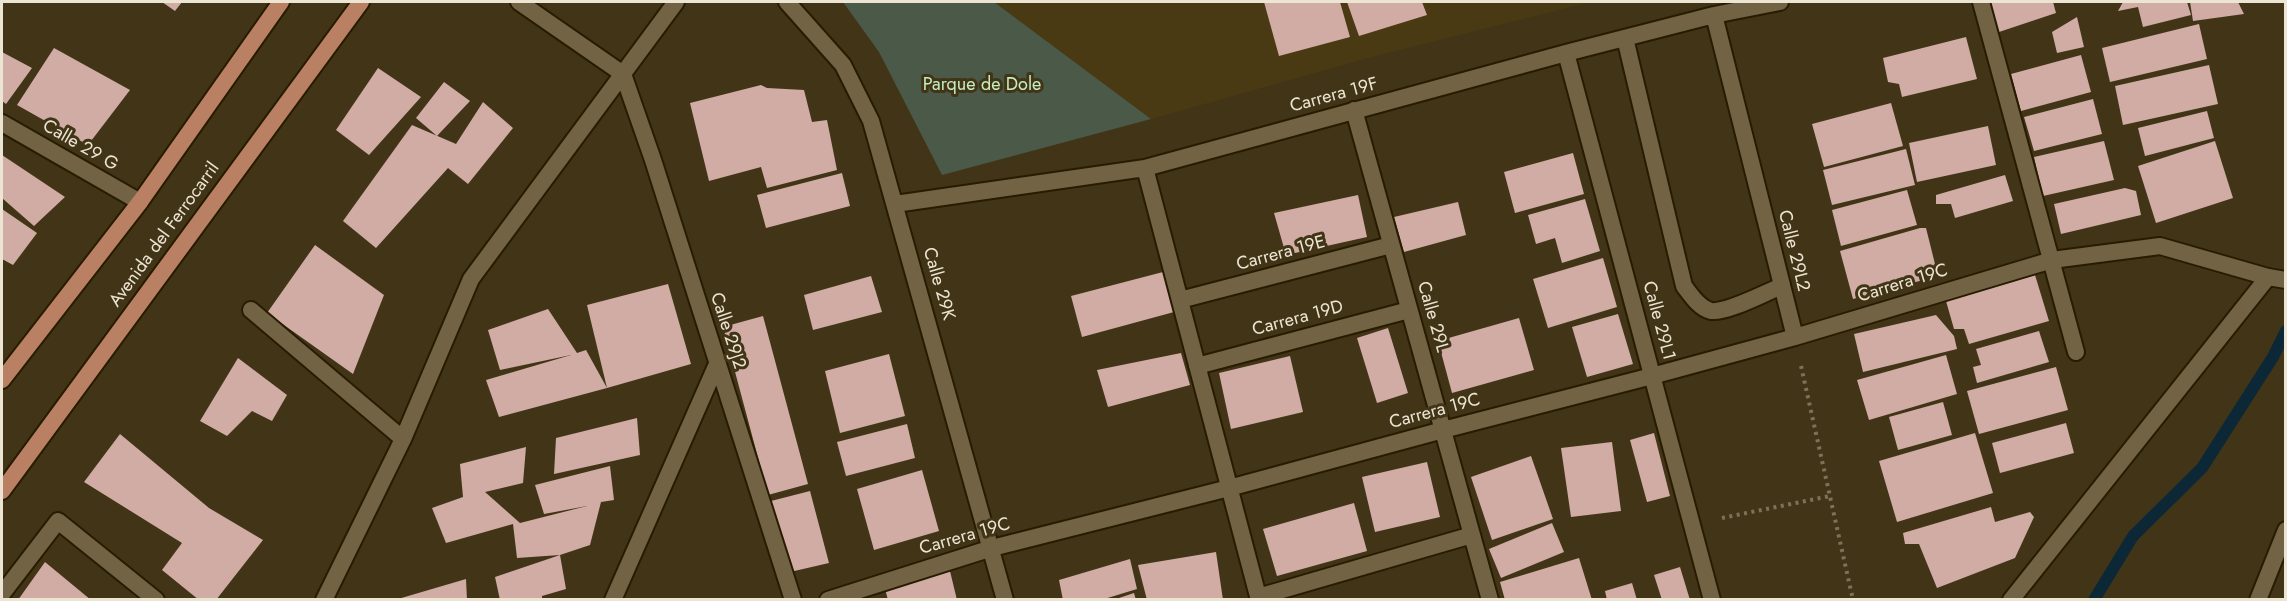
<!DOCTYPE html>
<style>
body{margin:0}
#map{position:relative;width:2287px;height:601px;overflow:hidden;background:#423517;font-family:Jost,sans-serif}
canvas{display:block}
.frame{position:absolute;inset:0;border:3px solid #ede5d4;pointer-events:none}
</style>
<div id="map">
<canvas width="2287" height="601"></canvas>
<div class="frame"></div>
</div>
<script>
const ctx = document.querySelector('canvas').getContext('2d');
ctx.lineJoin = 'round';
function fillPath(path, color) { ctx.fillStyle = color; ctx.fill(path, 'evenodd'); }
function stroke(path, color, width, dash) { ctx.strokeStyle = color; ctx.lineWidth = width; ctx.lineCap = dash ? 'butt' : 'round'; ctx.setLineDash(dash || []); ctx.stroke(path); }
function write(font, color, halo, rows, align = 'center') {
  ctx.font = font + ' Jost,sans-serif'; ctx.lineWidth = 6; ctx.setLineDash([]); ctx.textBaseline = 'middle'; ctx.strokeStyle = halo; ctx.fillStyle = color; for (const [text, x, y, turn = 0] of rows) {
    ctx.save(); ctx.translate(x, y); ctx.rotate((+turn || 0) * Math.PI / 180); ctx.textAlign = isNaN(turn) ? turn : align; if (halo) ctx.strokeText(text, 0, 0); ctx.fillText(text, 0, 0); ctx.restore();
  }
}
fillPath(new Path2D(`
 M 994,2 L 1590,2 L 1364,59 L 1151,119 Z`), '#4a3a14');
fillPath(new Path2D(`
 M 843,2 L 994,2 L 1151,119 L 942,175 L 879,52 Z`), '#4b5949');
stroke(new Path2D(`
 M 2094,600 L 2133,536 L 2202,468 L 2273,357 L 2286,331`), '#0c2837', 12);
fillPath(new Path2D(`
 M 162,2 L 182,2 L 175,11 Z
 M 1264,2 L 1340,2 L 1350,37 L 1279,56 Z
 M 1347,2 L 1422,2 L 1427,15 L 1359,36 Z
 M 1989,2 L 2053,2 L 2056,13 L 1999,32 Z
 M 2123,2 L 2187,2 L 2191,15 L 2143,27 L 2138,7 L 2118,11 Z
 M 2190,2 L 2238,2 L 2244,14 L 2193,21 Z
 M 2077,17 L 2084,47 L 2057,53 L 2052,32 Z
 M 2199,24 L 2207,59 L 2110,82 L 2102,48 Z
 M 1966,37 L 1977,79 L 1902,97 L 1899,84 L 1888,82 L 1883,58 Z
 M 54,48 L 130,90 L 88,145 L 17,105 Z
 M 2,52 L 32,68 L 6,104 L 2,101 Z
 M 2081,55 L 2091,92 L 2021,111 L 2011,74 Z
 M 2209,65 L 2218,104 L 2123,125 L 2115,86 Z
 M 378,68 L 421,97 L 369,155 L 336,130 Z
 M 444,82 L 470,101 L 437,136 L 416,118 Z
 M 761,85 L 767,88 L 804,90 L 812,122 L 827,120 L 837,170 L 767,188 L 761,167 L 709,181 L 690,103 Z
 M 2093,99 L 2102,134 L 2034,151 L 2024,117 Z
 M 483,102 L 513,128 L 468,184 L 448,168 L 376,248 L 343,221 L 412,125 L 456,144 Z
 M 1891,103 L 1903,146 L 1824,167 L 1812,124 Z
 M 2207,111 L 2214,138 L 2145,156 L 2138,128 Z
 M 1988,126 L 1996,165 L 1917,182 L 1909,143 Z
 M 2104,141 L 2114,180 L 2043,196 L 2034,157 Z
 M 2215,141 L 2233,198 L 2156,223 L 2138,166 Z
 M 1906,149 L 1915,185 L 1832,205 L 1823,170 Z
 M 1573,153 L 1584,194 L 1515,213 L 1504,172 Z
 M 2,155 L 65,197 L 34,226 L 2,198 Z
 M 842,173 L 850,206 L 766,228 L 757,195 Z
 M 2005,175 L 2013,201 L 1955,218 L 1951,204 L 1936,204 L 1936,195 Z
 M 2125,188 L 2136,191 L 2141,215 L 2061,234 L 2054,204 Z
 M 1907,190 L 1917,225 L 1841,246 L 1832,210 Z
 M 1358,195 L 1367,237 L 1286,255 L 1274,213 Z
 M 1585,199 L 1600,251 L 1562,263 L 1555,238 L 1536,244 L 1528,215 Z
 M 1458,202 L 1466,235 L 1404,252 L 1394,217 Z
 M 2,209 L 37,233 L 13,265 L 2,259 Z
 M 1920,228 L 1926,228 L 1938,276 L 1853,299 L 1840,251 Z
 M 315,245 L 384,295 L 353,374 L 267,313 Z
 M 1603,258 L 1617,307 L 1548,328 L 1533,279 Z
 M 1163,272 L 1174,312 L 1082,337 L 1071,296 Z
 M 2035,275 L 2049,321 L 1969,344 L 1964,329 L 1954,329 L 1946,301 Z
 M 871,276 L 882,312 L 813,330 L 804,295 Z
 M 668,284 L 691,364 L 607,388 L 499,417 L 486,380 L 571,355 L 500,370 L 488,330 L 548,309 L 577,353 L 586,350 L 607,388 L 587,305 Z
 M 1618,314 L 1633,364 L 1587,377 L 1572,327 Z
 M 1936,315 L 1954,336 L 1957,349 L 1863,372 L 1854,334 Z
 M 763,316 L 808,484 L 768,495 L 723,327 Z
 M 1519,318 L 1534,370 L 1452,393 L 1438,341 Z
 M 1388,328 L 1408,393 L 1377,403 L 1357,338 Z
 M 2039,331 L 2049,362 L 1977,383 L 1973,367 L 1981,365 L 1976,349 Z
 M 1181,353 L 1190,385 L 1108,407 L 1097,370 Z
 M 889,354 L 905,416 L 840,433 L 825,371 Z
 M 1946,355 L 1957,394 L 1869,420 L 1857,380 Z
 M 1290,356 L 1303,412 L 1231,429 L 1219,373 Z
 M 238,358 L 287,395 L 272,421 L 252,411 L 227,436 L 200,421 Z
 M 2056,367 L 2068,410 L 1979,434 L 1967,391 Z
 M 1943,402 L 1952,435 L 1898,450 L 1889,417 Z
 M 637,418 L 640,455 L 554,474 L 556,438 Z
 M 2066,423 L 2074,453 L 2000,473 L 1992,443 Z
 M 907,424 L 915,458 L 846,476 L 837,442 Z
 M 1654,433 L 1670,496 L 1647,502 L 1630,440 Z
 M 1975,433 L 1993,493 L 1897,522 L 1879,461 Z
 M 120,434 L 209,508 L 263,540 L 216,600 L 199,600 L 162,570 L 182,543 L 84,482 Z
 M 1612,442 L 1621,511 L 1571,517 L 1561,448 Z
 M 526,447 L 523,483 L 485,492 L 520,523 L 587,506 L 544,514 L 535,485 L 610,466 L 614,500 L 601,502 L 590,545 L 560,555 L 517,558 L 513,524 L 446,543 L 432,508 L 463,497 L 460,464 Z
 M 1531,456 L 1553,519 L 1492,540 L 1471,477 Z
 M 1427,462 L 1440,517 L 1375,532 L 1362,477 Z
 M 922,470 L 939,531 L 874,550 L 857,489 Z
 M 810,491 L 829,563 L 790,572 L 771,501 Z
 M 1354,503 L 1367,551 L 1277,576 L 1263,529 Z
 M 1991,507 L 1995,522 L 2030,512 L 2034,517 L 2015,558 L 1937,588 L 1919,544 L 1905,544 L 1903,533 Z
 M 1552,523 L 1564,552 L 1501,578 L 1489,549 Z
 M 1216,552 L 1223,600 L 1147,600 L 1138,565 Z
 M 560,555 L 566,589 L 542,596 L 542,600 L 500,600 L 495,577 Z
 M 1579,558 L 1592,600 L 1505,600 L 1500,582 Z
 M 1130,559 L 1137,589 L 1101,600 L 1063,600 L 1059,580 Z
 M 45,562 L 91,600 L 18,600 Z
 M 949,567 L 957,600 L 888,600 L 884,585 Z
 M 1680,567 L 1690,600 L 1662,600 L 1654,575 Z
 M 466,579 L 467,600 L 398,600 L 398,599 Z
 M 1632,583 L 1637,600 L 1607,600 L 1605,591 Z
 M 1134,593 L 1136,600 L 1116,600 L 1116,599 Z`), '#d0aca5');
const service = new Path2D(`
 M 519,2 L 623,74
 M 1625,38 L 1684,286 C 1691,295 1699,308 1711,311 C 1728,313 1766,292 1782,286`);
const pedestrian = new Path2D(`
 M 2052,260 L 2160,246 L 2268,277 L 2286,280`);
const minor = new Path2D(`
 M 787,2 L 843,65 L 871,121 L 1005,600
 M 1981,2 L 2076,352
 M 1714,15 L 1795,337
 M 1566,53 L 1712,600
 M 623,74 L 653,160 L 793,600
 M 1354,110 L 1490,600
 M 2,123 L 140,202
 M 1145,168 L 1259,600
 M 895,204 L 1145,168 L 1566,53 L 1714,15 L 1780,2
 M 1180,300 L 1391,245
 M 251,310 L 403,439
 M 1197,366 L 1409,310
 M 2,594 L 58,521 L 156,600
 M 1258,597 L 1472,535
 M 324,600 L 403,439 L 471,279 L 676,2
 M 613,600 L 717,364
 M 828,600 L 992,548 L 1229,488 L 1443,430 L 1652,376 L 1795,337 L 2052,260
 M 2011,600 L 2268,277
 M 2258,600 L 2286,530`);
const primary = new Path2D(`
 M 2,380 L 140,202 L 281,2
 M 2,491 L 361,2`);
stroke(service, '#281c00', 20);
stroke(pedestrian, '#281c00', 20);
stroke(minor, '#281c00', 20);
stroke(primary, '#281c00', 20);
stroke(new Path2D(`
 M 1801,366 L 1853,600
 M 1722,518 L 1830,496`), '#7d7258', 4, [3, 4.5]);
stroke(service, '#716344', 16);
stroke(pedestrian, '#716344', 16);
stroke(minor, '#716344', 16);
stroke(primary, '#ba8064', 16);
write('18px', '#c4edc0', '#423517', [
 ["Parque de Dole",982,86]
]);
write('18px', '#ede5d4', '#423517', [
 ["Carrera 19F",1334,96,-15],
 ["Calle 29 G",80,146,30],
 ["Avenida del Ferrocarril",165,235,-54],
 ["Calle 29L2",1793,251,76],
 ["Carrera 19E",1281,254,-15],
 ["Calle 29K",938,284,74],
 ["Carrera 19C",1903,284,-17],
 ["Calle 29L",1432,317,74],
 ["Carrera 19D",1298,319,-15],
 ["Calle 29L1",1658,321,75],
 ["Calle 29J2",727,331,72],
 ["Carrera 19C",1435,412,-15],
 ["Carrera 19C",965,537,-16]
]);
</script>
